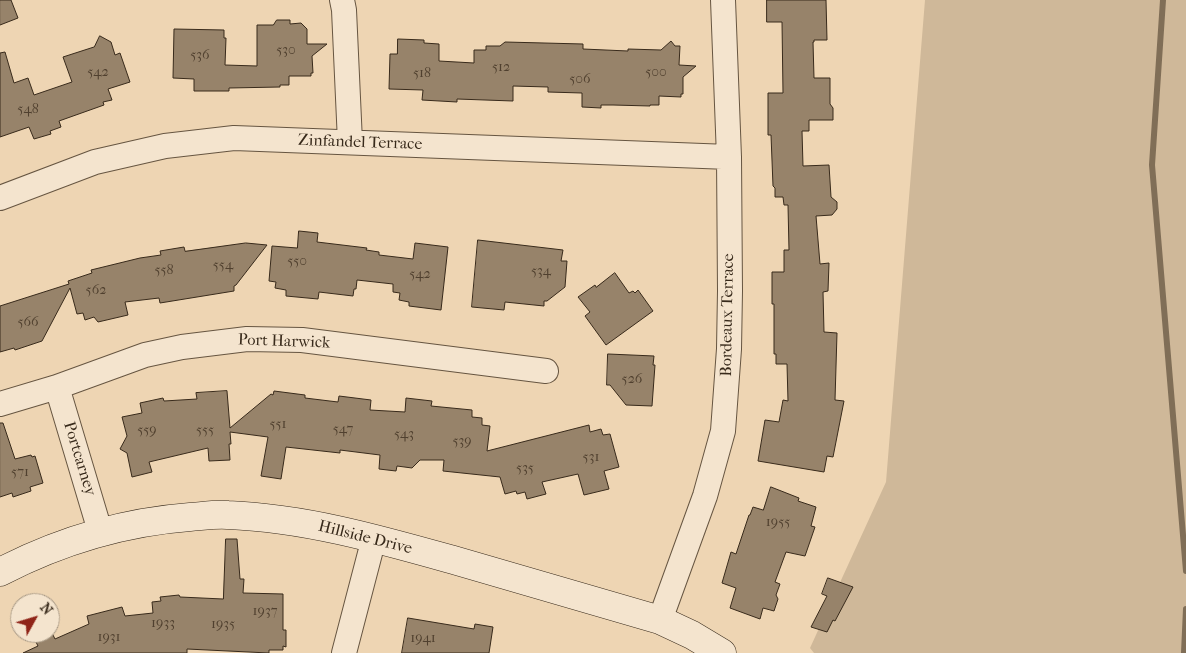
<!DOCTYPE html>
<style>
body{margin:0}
#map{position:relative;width:1186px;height:653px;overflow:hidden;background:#eed5b3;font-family:"IM FELL French Canon",serif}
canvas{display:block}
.north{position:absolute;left:10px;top:593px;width:50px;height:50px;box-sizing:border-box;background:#f4e4ce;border:1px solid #a99a86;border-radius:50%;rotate:51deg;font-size:14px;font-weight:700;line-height:20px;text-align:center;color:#382a1b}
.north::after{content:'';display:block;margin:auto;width:18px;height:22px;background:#8f2418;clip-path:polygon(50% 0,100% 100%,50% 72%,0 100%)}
</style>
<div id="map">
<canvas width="1186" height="653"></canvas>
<div class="north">N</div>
</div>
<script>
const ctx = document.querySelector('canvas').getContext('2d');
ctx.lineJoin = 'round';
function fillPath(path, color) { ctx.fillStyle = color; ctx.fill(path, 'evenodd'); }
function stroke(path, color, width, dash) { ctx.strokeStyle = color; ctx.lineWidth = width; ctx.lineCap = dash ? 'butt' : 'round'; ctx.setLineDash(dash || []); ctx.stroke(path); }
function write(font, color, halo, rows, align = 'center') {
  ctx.font = font + ' "IM FELL French Canon",serif'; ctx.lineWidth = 4; ctx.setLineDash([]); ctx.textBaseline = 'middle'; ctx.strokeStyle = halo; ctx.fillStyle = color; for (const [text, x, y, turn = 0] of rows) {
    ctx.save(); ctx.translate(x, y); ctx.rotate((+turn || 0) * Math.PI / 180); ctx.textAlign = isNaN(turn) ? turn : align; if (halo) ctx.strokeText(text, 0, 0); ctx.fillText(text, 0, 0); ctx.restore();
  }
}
fillPath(new Path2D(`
 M 925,0 L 1186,0 L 1186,653 L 814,653 L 810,648 L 886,482 Z`), '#cfb899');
stroke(new Path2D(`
 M 1163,0 L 1152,165 L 1186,571
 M 1184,653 L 1186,609`), '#806e57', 6);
const building = new Path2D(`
 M 0,0 L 11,0 L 18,18 L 0,25 Z
 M 767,0 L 826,0 L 827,40 L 814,40 L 814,42 L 813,42 L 814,78 L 830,78 L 830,104 L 833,108 L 833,120 L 809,120 L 809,131 L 802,131 L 803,166 L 829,165 L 831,197 L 837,202 L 837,209 L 832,215 L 816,216 L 820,264 L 829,263 L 828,291 L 823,292 L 824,332 L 837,333 L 835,400 L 844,401 L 833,457 L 827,456 L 824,472 L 758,461 L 765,420 L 779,422 L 783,400 L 788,401 L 787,364 L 776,364 L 776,354 L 774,354 L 774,304 L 772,304 L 772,272 L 784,272 L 784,250 L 789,250 L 788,205 L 784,205 L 783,197 L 775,197 L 775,188 L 773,186 L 771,135 L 768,135 L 768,93 L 783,93 L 782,22 L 767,22 Z
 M 277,20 L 290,20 L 290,24 L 301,23 L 307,29 L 307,44 L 327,44 L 312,56 L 313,73 L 311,73 L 311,76 L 289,76 L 289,85 L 280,85 L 280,87 L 229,88 L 229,91 L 194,91 L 194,79 L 173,78 L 174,29 L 224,30 L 224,38 L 226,38 L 225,65 L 257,66 L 257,25 L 273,25 Z
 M 100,36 L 111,42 L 115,55 L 120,53 L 130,82 L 108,89 L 112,100 L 103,102 L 104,105 L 59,121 L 61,127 L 50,131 L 51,134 L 34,139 L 29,127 L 0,137 L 0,53 L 5,52 L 14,83 L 28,78 L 34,95 L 72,82 L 63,57 L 94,47 Z
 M 398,39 L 424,40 L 424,43 L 439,44 L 439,61 L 474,63 L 474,50 L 486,50 L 486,46 L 500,46 L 505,42 L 583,44 L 583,49 L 628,51 L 628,49 L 661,50 L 671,41 L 675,46 L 680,46 L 679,65 L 696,66 L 683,77 L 683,94 L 681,94 L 681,97 L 659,96 L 659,105 L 650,105 L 650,106 L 613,105 L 601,105 L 601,108 L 582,107 L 582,93 L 548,92 L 548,87 L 513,86 L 513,101 L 457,99 L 457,102 L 422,100 L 423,90 L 389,89 L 390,54 L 397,54 Z
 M 299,231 L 318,233 L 317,242 L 367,248 L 366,250 L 379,252 L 379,255 L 413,259 L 415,243 L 448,247 L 441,310 L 409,306 L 409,302 L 399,300 L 400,293 L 393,292 L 393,284 L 357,280 L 356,289 L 354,289 L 353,296 L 319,292 L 318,299 L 286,296 L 286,290 L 275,288 L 276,282 L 269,281 L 272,246 L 297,248 Z
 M 478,240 L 563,250 L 561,261 L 567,261 L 565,287 L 547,301 L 544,301 L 544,306 L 505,302 L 504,310 L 472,307 Z
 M 246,243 L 267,245 L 236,285 L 234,286 L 234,291 L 160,303 L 159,298 L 125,302 L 128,315 L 98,322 L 94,317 L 85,320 L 83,313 L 77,314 L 70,288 L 42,341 L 15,350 L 14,348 L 0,352 L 0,306 L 69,284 L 68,281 L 92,273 L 91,270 L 140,258 L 161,255 L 160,251 L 184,247 L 185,251 Z
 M 615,273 L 629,293 L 633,291 L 635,293 L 638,290 L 653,311 L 606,345 L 585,316 L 590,312 L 578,297 L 595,285 L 596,287 Z
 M 608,354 L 654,356 L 653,365 L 655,365 L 652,406 L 626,405 L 610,385 L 607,385 Z
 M 227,391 L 230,428 L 271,394 L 273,395 L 274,391 L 305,395 L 305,398 L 338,402 L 339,396 L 371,400 L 370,410 L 405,412 L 406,398 L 432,401 L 431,406 L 472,410 L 472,417 L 482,418 L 482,425 L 490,426 L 487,451 L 589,425 L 590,432 L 601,429 L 603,435 L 610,434 L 619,467 L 604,471 L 609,489 L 584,495 L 578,474 L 542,482 L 546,494 L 527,499 L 525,492 L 517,494 L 516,491 L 505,494 L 500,477 L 443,471 L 444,460 L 420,460 L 412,468 L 397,466 L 396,471 L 379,469 L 380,455 L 340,450 L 340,453 L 286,447 L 281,479 L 261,476 L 268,437 L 230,432 L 231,444 L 229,444 L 230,460 L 209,461 L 208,448 L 149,462 L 152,472 L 132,477 L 127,453 L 120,449 L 127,436 L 122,417 L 142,413 L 140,403 L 163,398 L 164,401 L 197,399 L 196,393 Z
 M 0,423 L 3,423 L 15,459 L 31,455 L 32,457 L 35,456 L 43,483 L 30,487 L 31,491 L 13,497 L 12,493 L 0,497 Z
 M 771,487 L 799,498 L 798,501 L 816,507 L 811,526 L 815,527 L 805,556 L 786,552 L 775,582 L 780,584 L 776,595 L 778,599 L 774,611 L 763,608 L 760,619 L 730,608 L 736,588 L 722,583 L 731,552 L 736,554 L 749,515 L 750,515 L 753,507 L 763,510 Z
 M 226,539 L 237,539 L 240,579 L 244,579 L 243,593 L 283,594 L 283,630 L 286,630 L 286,647 L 283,646 L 283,650 L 269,650 L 269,653 L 187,649 L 187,653 L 23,653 L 38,646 L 33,636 L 40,633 L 50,633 L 50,629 L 55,639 L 89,624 L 87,616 L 122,607 L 125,616 L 153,613 L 152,602 L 161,601 L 160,597 L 179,595 L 180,597 L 223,599 Z
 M 828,578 L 853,587 L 835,621 L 833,620 L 827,632 L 811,627 L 827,596 L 822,594 Z
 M 408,618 L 474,629 L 475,624 L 493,627 L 489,653 L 402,653 Z`);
fillPath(building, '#97836a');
stroke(building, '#382a1b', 1);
const street = new Path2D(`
 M 342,0 L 344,10 L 350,142
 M 0,198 L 95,162 L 165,146 L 234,138 L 729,157
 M 57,387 L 100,531
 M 0,404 L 57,387 L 145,355 L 182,347 L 247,339 L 302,340 L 546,371
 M 660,620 L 705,496 L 723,431 L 729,349 L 730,291 L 729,157 L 723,0
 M 344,653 L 374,538`);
const secondary = new Path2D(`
 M 0,572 C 60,541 123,522 190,517 C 203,516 216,514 228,515 C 306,518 382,540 457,561 C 524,581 592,600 660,620 L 692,635 L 722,653`);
stroke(street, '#665541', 26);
stroke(secondary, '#382a1b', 29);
stroke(street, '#f4e4ce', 24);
stroke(secondary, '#f4e4ce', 28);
write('14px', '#50402f', null, [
 ["530",286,51],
 ["536",200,56],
 ["512",501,68],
 ["542",98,73],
 ["500",656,73],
 ["518",422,74],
 ["506",580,80],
 ["548",28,110],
 ["550",297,262],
 ["554",223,266],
 ["558",164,271],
 ["534",541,272],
 ["542",420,275],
 ["562",96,291],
 ["566",28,323],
 ["526",632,380],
 ["551",278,425],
 ["547",343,430],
 ["559",147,431],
 ["555",205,431],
 ["543",404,435],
 ["539",462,442],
 ["531",591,458],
 ["535",525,469],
 ["571",20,473],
 ["1955",778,523],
 ["1937",265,612],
 ["1933",163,624],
 ["1935",223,625],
 ["1931",109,638],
 ["1941",423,639]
]);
write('16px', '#382a1b', '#f4e4ce', [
 ["Zinfandel Terrace",360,143,2],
 ["Bordeaux Terrace",728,315,-89],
 ["Port Harwick",284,342,2],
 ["Portcarney",79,459,73],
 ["Hillside Drive",365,538,14]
]);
</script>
